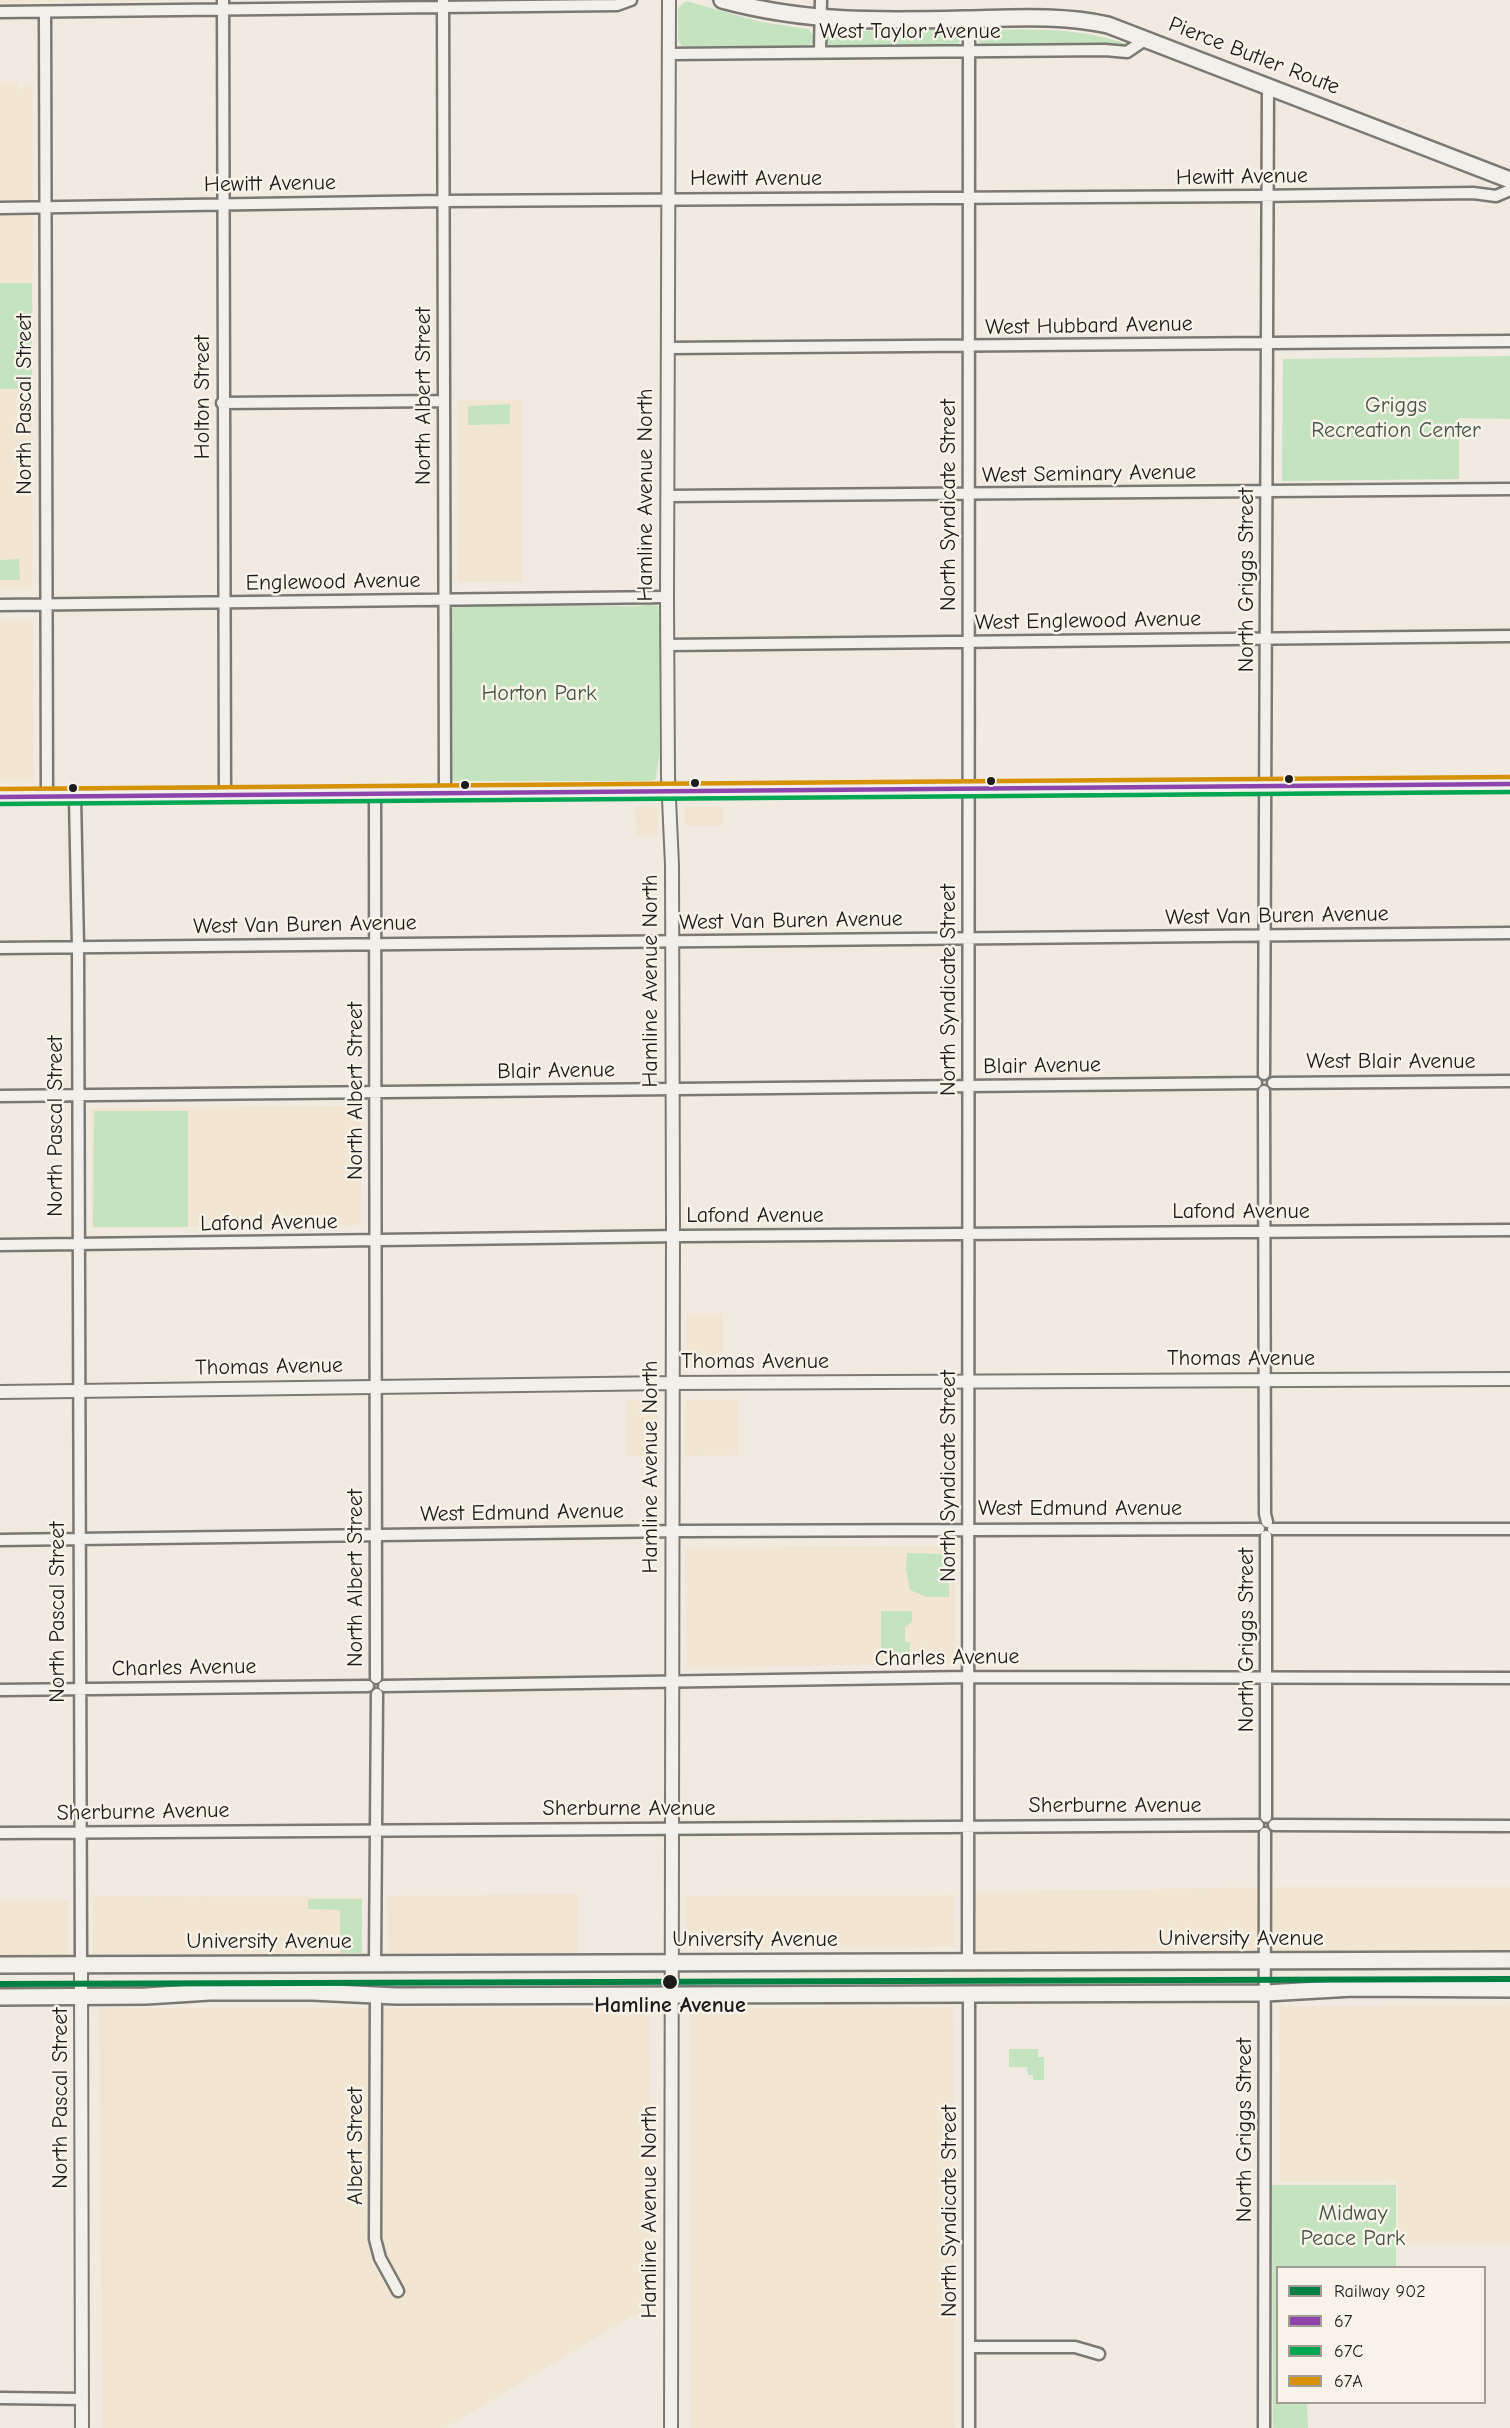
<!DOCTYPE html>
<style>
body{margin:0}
#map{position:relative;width:1510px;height:2428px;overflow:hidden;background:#f0eae0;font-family:"Comic Neue",sans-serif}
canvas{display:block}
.legend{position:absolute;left:1276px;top:2266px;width:210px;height:138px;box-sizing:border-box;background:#f7f3e8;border:2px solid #9f9d96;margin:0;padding:8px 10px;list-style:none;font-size:18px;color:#1c1c1c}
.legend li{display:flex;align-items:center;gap:12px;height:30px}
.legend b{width:30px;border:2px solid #9f9d96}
</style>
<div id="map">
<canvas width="1510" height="2428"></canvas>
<ul class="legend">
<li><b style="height:8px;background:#008144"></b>Railway 902</li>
<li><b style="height:8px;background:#8e44ad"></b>67</li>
<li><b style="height:8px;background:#00a651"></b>67C</li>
<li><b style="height:8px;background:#d69104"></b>67A</li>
</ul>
</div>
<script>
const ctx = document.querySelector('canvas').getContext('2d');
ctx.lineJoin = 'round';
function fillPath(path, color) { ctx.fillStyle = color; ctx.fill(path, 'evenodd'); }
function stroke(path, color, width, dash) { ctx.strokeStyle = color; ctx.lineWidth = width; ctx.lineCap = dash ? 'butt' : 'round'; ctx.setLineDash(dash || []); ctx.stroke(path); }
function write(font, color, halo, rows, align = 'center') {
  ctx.font = font + ' "Comic Neue",sans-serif'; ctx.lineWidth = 5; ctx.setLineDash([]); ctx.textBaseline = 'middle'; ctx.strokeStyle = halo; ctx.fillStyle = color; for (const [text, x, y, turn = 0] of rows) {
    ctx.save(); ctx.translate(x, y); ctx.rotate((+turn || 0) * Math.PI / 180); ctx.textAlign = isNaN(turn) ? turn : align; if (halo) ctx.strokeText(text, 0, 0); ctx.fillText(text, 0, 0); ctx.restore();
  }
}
fillPath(new Path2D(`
 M 0,0 L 210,0 L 0,3 Z
 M 0,81 L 16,81 L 19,90 L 33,85 L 32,589 L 0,589 Z
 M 458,400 L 522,400 L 522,581 L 458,582 Z
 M 0,620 L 33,620 L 34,781 L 0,781 Z
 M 635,807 L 658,807 L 658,835 L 636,836 Z
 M 685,807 L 723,807 L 723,826 L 685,826 Z
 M 361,1106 L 361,1225 L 91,1228 L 91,1108 Z
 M 686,1313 L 723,1313 L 723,1369 L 686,1369 Z
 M 738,1399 L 739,1455 L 685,1456 L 685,1400 Z
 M 626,1400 L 658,1400 L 659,1456 L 627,1456 Z
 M 955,1545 L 955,1663 L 687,1668 L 685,1548 Z
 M 1278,1887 L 1510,1887 L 1510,1954 L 975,1956 L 973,1892 Z
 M 578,1894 L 577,1953 L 388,1953 L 387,1896 Z
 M 954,1895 L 955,1947 L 686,1948 L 685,1896 Z
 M 93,1896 L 362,1897 L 362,1953 L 93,1955 Z
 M 68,1899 L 68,1956 L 0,1955 L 0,1900 Z
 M 1510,2005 L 1510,2243 L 1397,2243 L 1397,2181 L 1280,2182 L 1279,2006 Z
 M 953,2007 L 955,2428 L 690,2428 L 689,2008 Z
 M 99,2008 L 649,2008 L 654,2315 L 633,2315 L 446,2428 L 102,2428 Z`), '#f2e6d3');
fillPath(new Path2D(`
 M 686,1 L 761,22 L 808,29 L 813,34 L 813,43 L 805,46 L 682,46 L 678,40 L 678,8 Z
 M 955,30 L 962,38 L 957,45 L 833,46 L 829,45 L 825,39 L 833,31 Z
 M 981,30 C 1032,29 1081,27 1130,45 L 1120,48 L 1109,43 L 982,45 L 975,36 Z
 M 0,283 L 32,283 L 32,389 L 0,389 Z
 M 1510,356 L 1510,419 L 1459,418 L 1459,479 L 1282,481 L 1283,359 Z
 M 510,404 L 510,424 L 468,425 L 468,406 Z
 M 19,559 L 20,580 L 0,580 L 0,560 Z
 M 649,603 L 658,606 L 659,613 L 659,755 L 656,779 L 651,781 L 453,781 L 450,773 L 450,609 L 457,606 L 641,606 Z
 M 94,1111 L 188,1111 L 188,1227 L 93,1227 Z
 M 907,1553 L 945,1554 L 950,1557 L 949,1597 L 927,1597 L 910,1590 L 906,1570 Z
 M 881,1611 L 912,1611 L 912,1622 L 905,1627 L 905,1642 L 910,1642 L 910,1653 L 881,1653 Z
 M 308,1899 L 362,1899 L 362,1953 L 340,1953 L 340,1910 L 308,1909 Z
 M 1009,2049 L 1038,2049 L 1038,2057 L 1044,2057 L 1044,2080 L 1033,2080 L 1033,2075 L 1028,2075 L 1027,2067 L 1009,2067 Z
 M 1272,2185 L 1396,2185 L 1396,2267 L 1278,2268 L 1278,2402 L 1307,2403 L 1308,2428 L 1273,2428 Z`), '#c4e3bf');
const minor = new Path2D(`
 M 223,0 L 225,794
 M 443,0 L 445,792
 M 0,12 L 617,5 L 631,0
 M 45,12 L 47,797
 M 820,52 L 821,0
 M 669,54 L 1105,50 L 1127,52 L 1146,39
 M 0,208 L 443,201 L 1256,196 L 1473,193 L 1496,196 L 1510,190
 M 668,348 L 1510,341
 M 222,403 L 443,401
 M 668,496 L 1510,489
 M 0,605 L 667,597
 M 667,645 L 1510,636
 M 375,793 L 376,1678
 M 75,797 L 78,947 L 81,1965
 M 0,948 L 1510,933
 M 1264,1074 L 1268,85
 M 1273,1083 L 1510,1081
 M 1264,1091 L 1265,1514 L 1267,1522
 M 0,1096 L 1256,1083
 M 0,1245 L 683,1236 L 1510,1230
 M 1273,1529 L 1510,1529
 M 0,1540 L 684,1531 L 1259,1529
 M 384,1686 L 968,1677 L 1510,1678
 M 0,1690 L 368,1686
 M 1266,1817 L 1266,1536
 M 1274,1825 L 1510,1826
 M 0,1833 L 1258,1825
 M 968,1962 L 969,19
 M 375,1964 L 377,1694
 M 376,1996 L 375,2239 L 380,2258 L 398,2291
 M 969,2347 L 1075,2347 L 1099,2354
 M 0,2398 L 82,2399
 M 969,2428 L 969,1994
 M 1264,2428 L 1265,1833`);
const tertiary = new Path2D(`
 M 669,0 L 667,597 L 668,777 L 672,865 L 673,1223 L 671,2428
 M 0,797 L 1510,784
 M 0,1392 L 672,1383 L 1510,1379
 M 81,1965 L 82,2428`);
const secondary = new Path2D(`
 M 722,0 C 807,23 881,21 967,19 C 1015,18 1061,15 1108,25 L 1510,180
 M 0,1965 L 1510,1960
 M 0,1997 L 146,1996 L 210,1992 L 312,1992 L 396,1996 L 1266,1993 L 1353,1988 L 1510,1989`);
stroke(minor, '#7b7974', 15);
stroke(tertiary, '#7b7974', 16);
stroke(secondary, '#7b7974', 20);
stroke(minor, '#f2f0eb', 10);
stroke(tertiary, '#f2f0eb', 12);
stroke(secondary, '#f2f0eb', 15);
stroke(new Path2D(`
 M 0,797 L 1510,784`), '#8e44ad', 4.5);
stroke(new Path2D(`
 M 0,804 L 1510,792`), '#00a651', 4.5);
stroke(new Path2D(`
 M 0,789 L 1510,777`), '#d69104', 4.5);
stroke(new Path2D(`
 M 0,1984 L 1510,1979`), '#008144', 6);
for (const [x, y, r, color] of [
 [1289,779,5,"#1c1c1c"],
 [991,781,5,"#1c1c1c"],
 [695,783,5,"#1c1c1c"],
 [465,785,5,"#1c1c1c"],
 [73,788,5,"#1c1c1c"],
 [670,1982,8,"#1c1c1c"]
]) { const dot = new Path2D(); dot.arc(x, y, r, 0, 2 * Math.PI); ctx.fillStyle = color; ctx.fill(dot); stroke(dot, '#f7f3e8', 2); }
write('22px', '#1c1c1c', '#f7f3e8', [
 ["West Taylor Avenue",910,32],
 ["Pierce Butler Route",1254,56,21],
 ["Hewitt Avenue",1242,177,-1],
 ["Hewitt Avenue",756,179],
 ["Hewitt Avenue",270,184,-1],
 ["West Hubbard Avenue",1089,326,-1],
 ["North Albert Street",424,396,-90],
 ["Holton Street",203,397,-90],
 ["North Pascal Street",25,404,-90],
 ["West Seminary Avenue",1089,474,-1],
 ["Hamline Avenue North",646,495,-90],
 ["North Syndicate Street",949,505,-90],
 ["North Griggs Street",1247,580,-90],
 ["Englewood Avenue",333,582,-1],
 ["West Englewood Avenue",1088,621,-1],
 ["West Van Buren Avenue",1277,916,-1],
 ["West Van Buren Avenue",791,921,-1],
 ["West Van Buren Avenue",305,925,-1],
 ["Hamline Avenue North",651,981,-90],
 ["North Syndicate Street",949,990,-90],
 ["West Blair Avenue",1391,1062],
 ["Blair Avenue",1042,1066,-1],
 ["Blair Avenue",556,1071,-1],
 ["North Albert Street",356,1091,-90],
 ["North Pascal Street",56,1126,-90],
 ["Lafond Avenue",1241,1212],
 ["Lafond Avenue",755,1216],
 ["Lafond Avenue",269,1223,-1],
 ["Thomas Avenue",1241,1359],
 ["Thomas Avenue",755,1362],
 ["Thomas Avenue",269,1367,-1],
 ["Hamline Avenue North",651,1467,-90],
 ["North Syndicate Street",949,1476,-90],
 ["West Edmund Avenue",1080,1509],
 ["West Edmund Avenue",522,1513,-1],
 ["North Albert Street",356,1578,-90],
 ["North Pascal Street",58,1612,-90],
 ["North Griggs Street",1247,1640,-90],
 ["Charles Avenue",947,1658,-1],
 ["Charles Avenue",184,1668,-1],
 ["Sherburne Avenue",1115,1806],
 ["Sherburne Avenue",629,1809],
 ["Sherburne Avenue",143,1812,-1],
 ["University Avenue",1241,1939],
 ["University Avenue",755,1940],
 ["University Avenue",269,1942],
 ["North Pascal Street",61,2098,-90],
 ["North Griggs Street",1245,2130,-90],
 ["Albert Street",356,2146,-90],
 ["North Syndicate Street",950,2211,-90],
 ["Hamline Avenue North",650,2212,-90]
]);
write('22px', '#445645', '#f7f3e8', [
 ["Griggs",1396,406],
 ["Recreation Center",1396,431],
 ["Horton Park",539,694],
 ["Midway",1353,2214],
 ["Peace Park",1353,2239]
]);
write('bold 22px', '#1c1c1c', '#f7f3e8', [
 ["Hamline Avenue",670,2006]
]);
</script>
